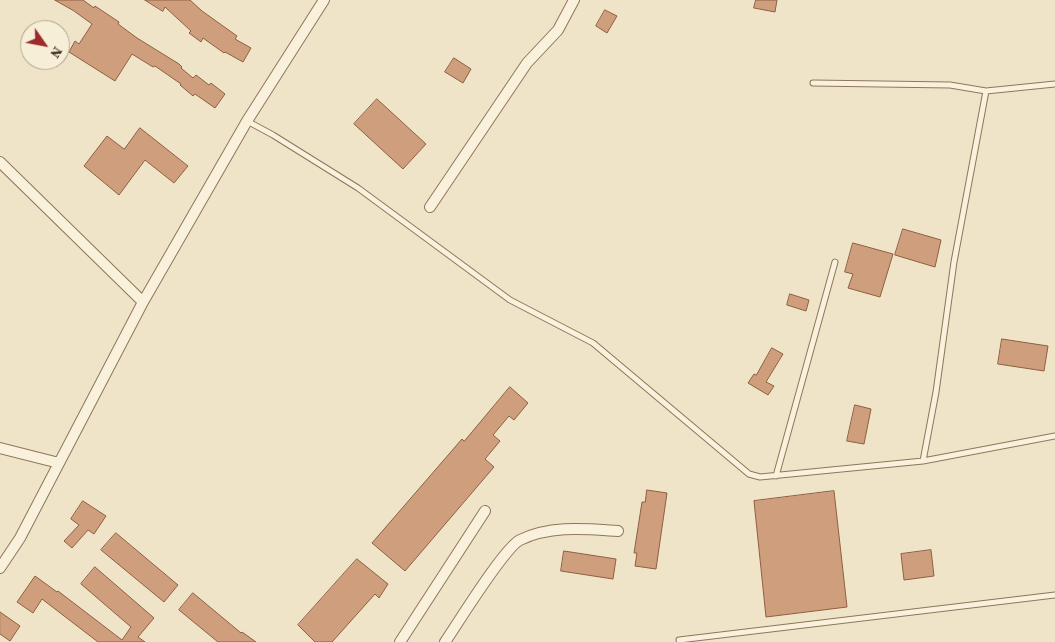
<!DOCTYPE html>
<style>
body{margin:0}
#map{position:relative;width:1055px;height:642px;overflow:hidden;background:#f0e4c8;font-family:"Source Serif 4",serif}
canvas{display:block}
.north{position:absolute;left:20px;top:20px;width:50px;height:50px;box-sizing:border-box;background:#f7eed8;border:1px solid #ada18e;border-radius:50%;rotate:123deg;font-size:14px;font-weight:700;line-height:20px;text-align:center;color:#3d2e20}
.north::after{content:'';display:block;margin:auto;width:18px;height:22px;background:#9e2a2b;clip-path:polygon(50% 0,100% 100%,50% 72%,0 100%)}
</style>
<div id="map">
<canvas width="1055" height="642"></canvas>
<div class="north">N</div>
</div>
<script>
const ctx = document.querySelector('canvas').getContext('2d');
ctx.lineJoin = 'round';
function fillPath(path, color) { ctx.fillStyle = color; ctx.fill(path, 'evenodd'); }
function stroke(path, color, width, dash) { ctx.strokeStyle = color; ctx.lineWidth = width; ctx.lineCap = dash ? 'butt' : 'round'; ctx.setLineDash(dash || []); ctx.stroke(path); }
const building = new Path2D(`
 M 55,0 L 83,0 L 94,8 L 95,6 L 119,22 L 118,24 L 137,38 L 179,64 L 182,67 L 181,68 L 193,78 L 196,75 L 209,85 L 211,83 L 225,94 L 215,108 L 195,94 L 193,96 L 180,85 L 181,84 L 155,66 L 153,67 L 132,54 L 115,81 L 69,52 L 75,41 L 79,44 L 92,24 L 74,11 Z
 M 145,0 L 190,0 L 202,11 L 237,36 L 235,39 L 251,48 L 243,62 L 225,52 L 224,53 L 203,38 L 201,42 L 189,33 L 191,31 L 165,7 L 163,11 Z
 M 756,0 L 777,0 L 775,12 L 754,8 Z
 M 605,10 L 617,16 L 607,33 L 596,26 Z
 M 454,58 L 471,69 L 463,83 L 445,72 Z
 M 377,99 L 426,144 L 403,169 L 354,124 Z
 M 140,128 L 188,166 L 174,183 L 145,160 L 119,195 L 84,166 L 107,136 L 124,149 Z
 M 903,229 L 941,240 L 935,267 L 895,255 Z
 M 853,243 L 893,254 L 880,297 L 848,288 L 853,274 L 845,272 Z
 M 790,294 L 809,300 L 806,311 L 787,305 Z
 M 1002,339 L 1048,346 L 1044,371 L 998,364 Z
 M 772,348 L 783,354 L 766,382 L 774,386 L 768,395 L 748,383 L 754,374 L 756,375 Z
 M 510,387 L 528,403 L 514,420 L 509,416 L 493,435 L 500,441 L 485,459 L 494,467 L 405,571 L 372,543 L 462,439 L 464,441 Z
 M 855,405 L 871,409 L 864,444 L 847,441 Z
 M 647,490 L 667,493 L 656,569 L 635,566 L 637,553 L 634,553 L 642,502 L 645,502 Z
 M 834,491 L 847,607 L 766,617 L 754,501 Z
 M 83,501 L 106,516 L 94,534 L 88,530 L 72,548 L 64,541 L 79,525 L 71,519 Z
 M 116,533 L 178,585 L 164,602 L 101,550 Z
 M 931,550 L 934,576 L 904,580 L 901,554 Z
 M 564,551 L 616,559 L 613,579 L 561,571 Z
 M 357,559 L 388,584 L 379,598 L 375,594 L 332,642 L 315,642 L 298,625 Z
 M 95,567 L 154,618 L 138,637 L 145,642 L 98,642 L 42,599 L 33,613 L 17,602 L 35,576 L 57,592 L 58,591 L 122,640 L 131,627 L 81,584 Z
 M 193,593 L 241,633 L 242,632 L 256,642 L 218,642 L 179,610 Z
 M 0,612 L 20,626 L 10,641 L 0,634 Z`);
fillPath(building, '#cf9f7d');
stroke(building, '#8d5f41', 1);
const service = new Path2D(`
 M 813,83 L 950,85 L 986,91 L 1055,84
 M 247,121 L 273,135 L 358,188 L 510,300 L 593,343 L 749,474 L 760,477 L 923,461 L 1055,436
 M 923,461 L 936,392 L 954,262 L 986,91
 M 776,476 L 835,262
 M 679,640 L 1055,595`);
const minor = new Path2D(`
 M 0,162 L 143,302
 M 430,207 L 527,63 L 558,30 L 574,0
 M 0,448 L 59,463
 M 0,568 L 20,538 L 143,302 L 247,121 L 324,0
 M 400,642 L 485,511
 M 445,642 C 458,623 504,548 520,540 C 551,525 586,529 618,531`);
stroke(service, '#8d765c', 7);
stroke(minor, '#8d765c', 12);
stroke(service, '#faf1dc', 5);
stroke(minor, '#faf1dc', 10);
</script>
